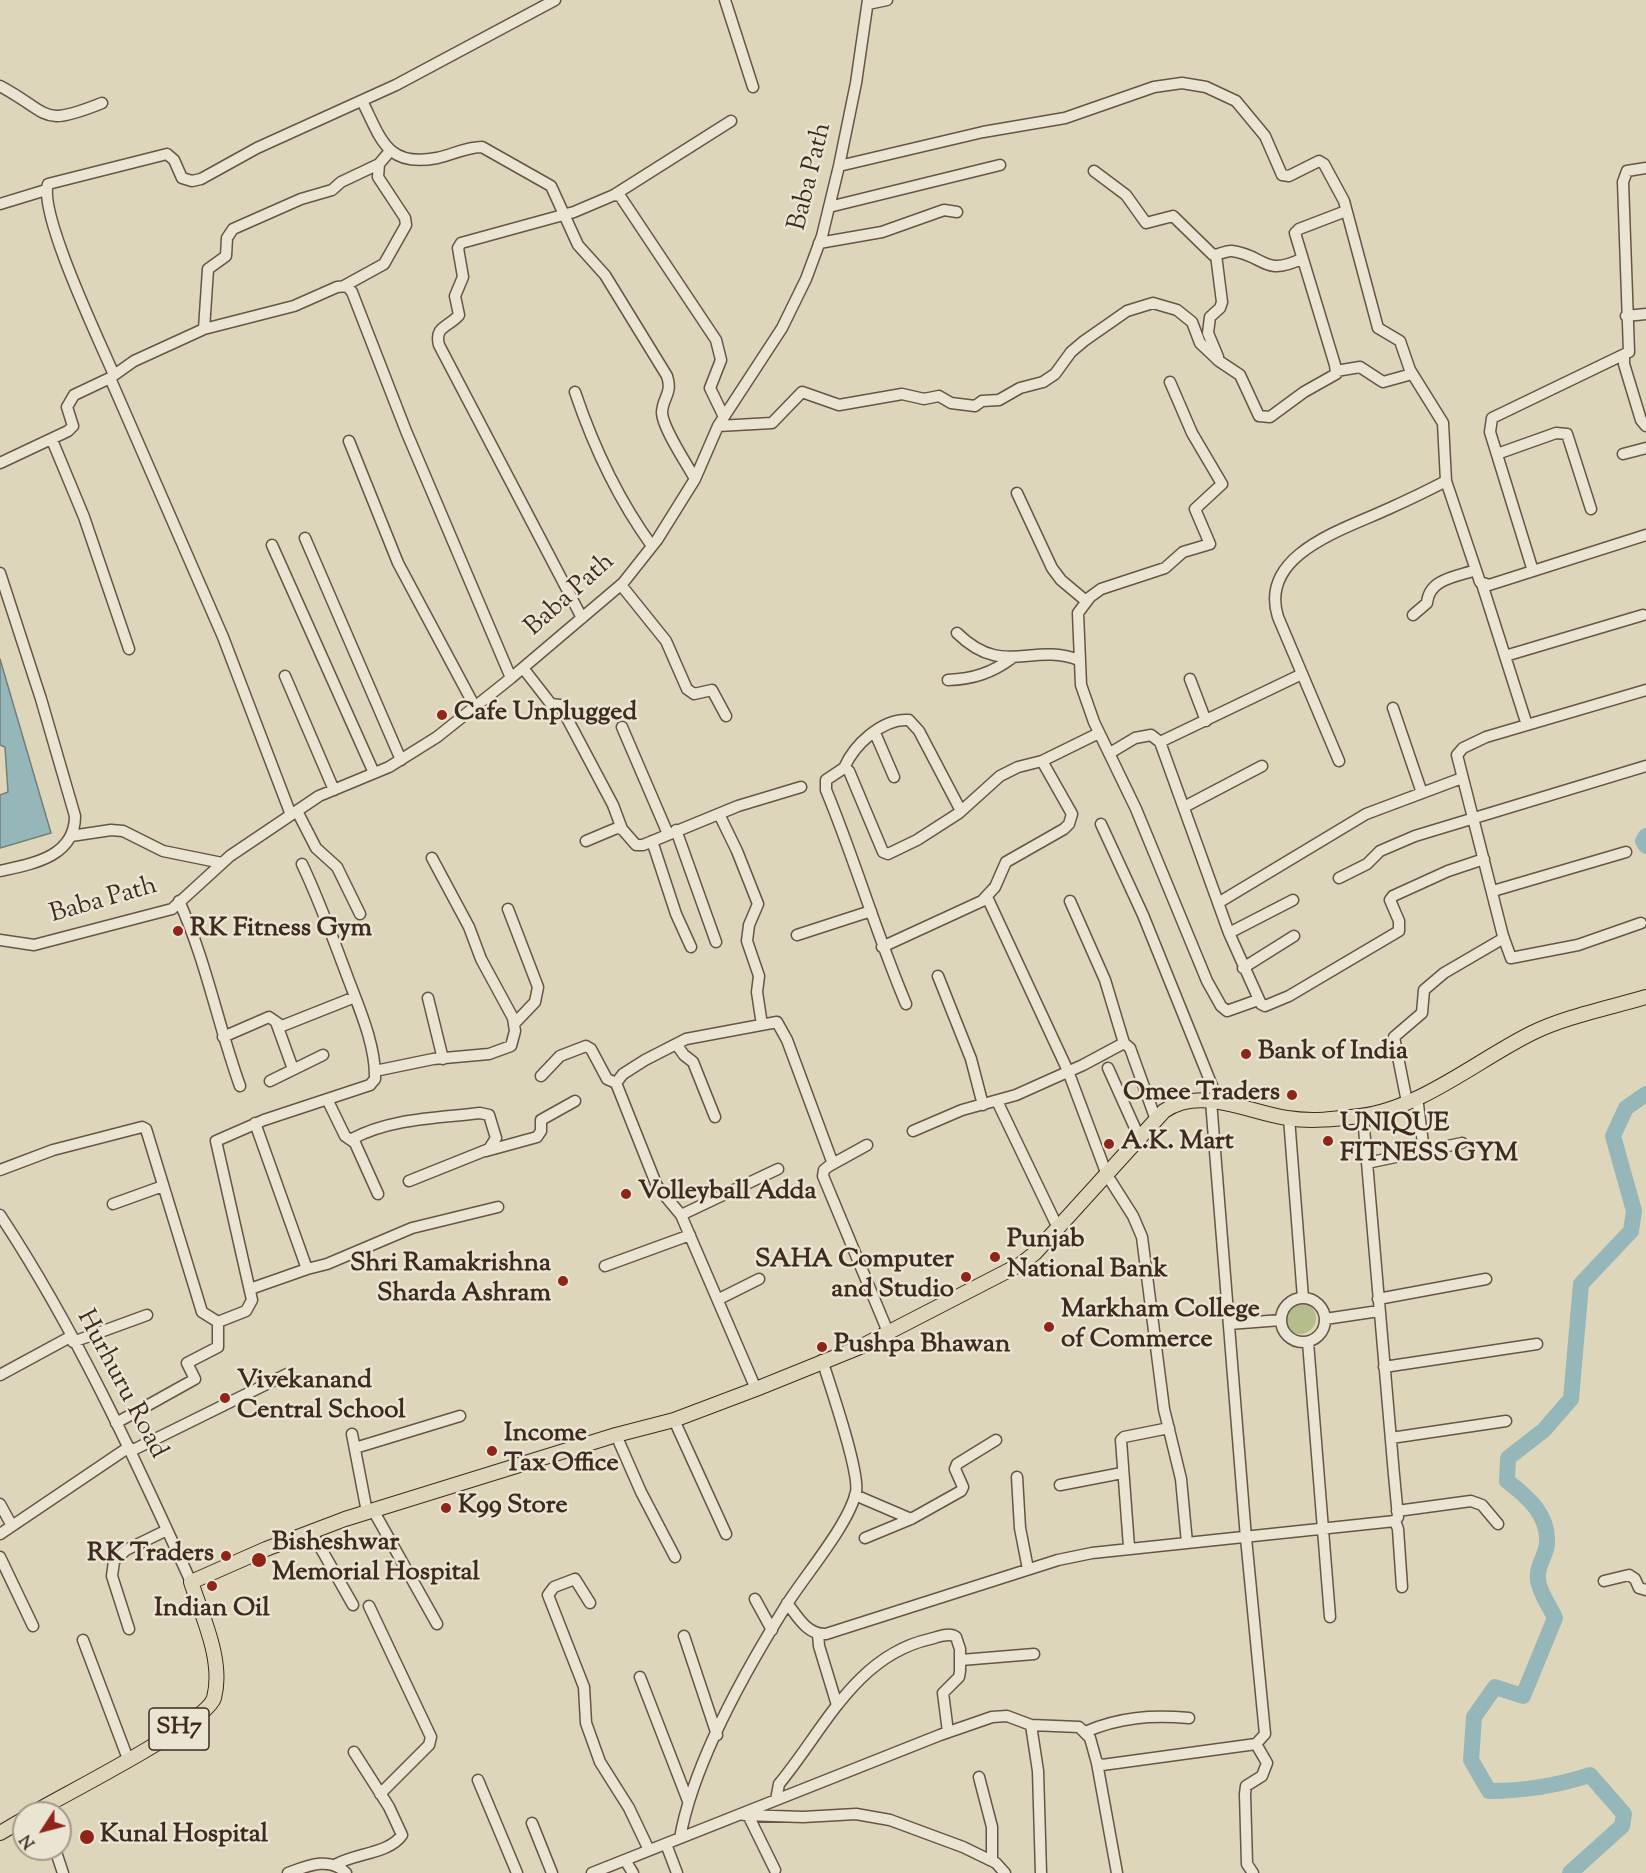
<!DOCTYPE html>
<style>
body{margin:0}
#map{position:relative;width:1646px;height:1873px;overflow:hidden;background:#ded6ba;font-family:"Sorts Mill Goudy",serif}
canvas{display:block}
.north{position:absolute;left:12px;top:1801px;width:60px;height:60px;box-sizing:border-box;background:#eae4d2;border:2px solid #a59a8a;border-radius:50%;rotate:234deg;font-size:16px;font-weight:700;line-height:24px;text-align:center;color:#3e2a1f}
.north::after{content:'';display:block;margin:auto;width:21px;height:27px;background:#8f2418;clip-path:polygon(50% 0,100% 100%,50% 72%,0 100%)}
</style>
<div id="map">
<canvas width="1646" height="1873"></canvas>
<div class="north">N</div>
</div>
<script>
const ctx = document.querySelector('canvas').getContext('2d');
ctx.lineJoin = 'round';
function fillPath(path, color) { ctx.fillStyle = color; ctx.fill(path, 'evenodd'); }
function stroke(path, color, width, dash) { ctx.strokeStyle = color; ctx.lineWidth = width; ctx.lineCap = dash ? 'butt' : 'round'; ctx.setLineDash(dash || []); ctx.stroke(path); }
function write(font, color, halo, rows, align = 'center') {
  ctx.font = font + ' "Sorts Mill Goudy",serif'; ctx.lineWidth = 5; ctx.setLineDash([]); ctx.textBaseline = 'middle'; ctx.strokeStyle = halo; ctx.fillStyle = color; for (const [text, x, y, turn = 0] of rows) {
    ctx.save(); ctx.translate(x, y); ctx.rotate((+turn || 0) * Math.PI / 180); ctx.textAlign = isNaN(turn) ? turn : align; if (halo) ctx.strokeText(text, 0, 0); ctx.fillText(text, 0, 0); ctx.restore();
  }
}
fillPath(new Path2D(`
 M1284 1318a16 16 0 1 1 32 0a16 16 0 1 1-32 0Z`), '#b5bd8d');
const water = new Path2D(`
 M 0,659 L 51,833 L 0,848 L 0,795 L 8,792 L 5,747 L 0,745 Z`);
fillPath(water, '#96b7b9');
stroke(water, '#737f7b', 1.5);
stroke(new Path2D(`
 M 1646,836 L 1643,841 L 1646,846
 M 1570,1873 L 1622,1826 L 1624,1814 L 1590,1775 C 1556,1786 1525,1791 1489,1791 L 1471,1760 L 1474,1717 L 1495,1687 L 1523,1696 L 1555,1618 C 1550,1607 1539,1592 1538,1580 C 1536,1566 1546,1556 1547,1544 C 1549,1515 1528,1497 1507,1481 L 1508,1458 L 1544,1430 L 1571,1399 L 1581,1284 L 1631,1231 L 1634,1211 L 1613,1136 L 1626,1108 L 1646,1094`), '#96b7b9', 16);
const minor = new Path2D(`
 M 725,0 L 753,87
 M 868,4 L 887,0
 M 0,86 C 52,114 40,128 102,103
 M 362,101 C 381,138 386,168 437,158 C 452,155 466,147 482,147 L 551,186 L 578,245 L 605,275 L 667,376 C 673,394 662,398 662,413 C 663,429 687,464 695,479
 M 839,166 L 983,132 L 1065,118 L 1154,87 L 1182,83 L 1206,87 L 1236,101 L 1265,136 L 1282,175 L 1289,176 L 1319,161 L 1324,164 L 1344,201 L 1378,328 L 1400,341 L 1410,370 L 1443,423 L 1446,481 L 1480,582 L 1489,585 L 1646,535
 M 1094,171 L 1126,195 L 1146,223 L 1173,216 L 1213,255 C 1220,255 1226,250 1232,251 C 1264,255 1264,277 1301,259
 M 614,195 L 731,121
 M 0,204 L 46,190
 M 829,207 L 1000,165
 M 819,243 L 882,232 L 944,210 L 957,212
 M 1216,255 L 1222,302 L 1220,308 L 1210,317 L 1208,333 L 1218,357
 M 344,286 L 384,264 L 406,225 L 405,218 L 378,177 L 379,164 L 390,151
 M 1626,316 L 1646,314
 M 204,329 L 208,269 L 226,256 L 227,238 L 233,229 L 301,199 L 332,190 L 341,182 L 379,164
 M 1624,356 L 1624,364 L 1641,420 L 1646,426
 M 1336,371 L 1360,367 L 1383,382 L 1412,374
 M 114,375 C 100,342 38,213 48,184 L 167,154 L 174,160 L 182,178 L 192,181 L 201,179 L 257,148 L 396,85 L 555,0
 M 110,378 L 223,637 L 291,815
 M 1170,382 L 1192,433 L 1222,484 L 1195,509 L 1210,544 L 1183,552 L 1165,568 L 1101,589 L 1090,597 L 1078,613 L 1081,685 L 1094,722 L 1136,809 L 1207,981 L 1221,1006 L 1227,1011 L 1258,1000
 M 575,392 C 594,448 617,498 652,546
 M 718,426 L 772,423 L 802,392 L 839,405 L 902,394 L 924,399 L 939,396 L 951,403 L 975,406 L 982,401 L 999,400 L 1020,388 L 1043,382 L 1055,374 L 1071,352 L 1084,341 L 1127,311 L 1153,303 L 1177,310 L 1192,322 L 1200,343 L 1219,361 L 1240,375 L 1259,416 L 1270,417 L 1304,392 L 1336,374 L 1335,365 L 1295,233 L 1299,229 L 1346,211
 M 52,440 L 84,517 L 129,649
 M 349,441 L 398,563 L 475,707
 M 1497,454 L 1556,433 L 1567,434 L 1591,509
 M 1623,454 L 1646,448
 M 0,463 L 68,431 L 73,426 L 67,407 L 74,395 L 110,378 L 134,361 L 204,329 L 294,306 L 337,287 L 347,286 L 352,292 L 406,431 L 511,678
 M 1017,493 L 1052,568 L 1061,580 L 1086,601
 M 305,538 L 401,760
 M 272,545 L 374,773
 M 1533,571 L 1490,432 L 1492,418 L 1629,352 L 1623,182 L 1627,171 L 1646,168
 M 0,573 L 41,699 L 75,816 C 75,857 32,864 0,871
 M 1482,584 L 1527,725
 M 621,585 L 666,641 L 687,689 L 694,694 L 712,690 L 726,716
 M 1413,615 L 1427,603 C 1429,579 1455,577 1476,570
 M 582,618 L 439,345 C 434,326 449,327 459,315 L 455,296 L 463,277 L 458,248 L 461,243 L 574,212 L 614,195 L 620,196 L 716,340 L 721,360 L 710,388 L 724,417
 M 957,633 C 1003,678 1030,642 1079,660
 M 1505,656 L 1643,615
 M 523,668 L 551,704 L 560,705 L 613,805 L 622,829
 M 285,676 L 334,790
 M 1190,679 L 1206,721
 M 948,680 C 973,679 992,673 1012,658
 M 1393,708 L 1422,793
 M 622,727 L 668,834
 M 875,733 L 894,777
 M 1160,742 L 1302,674
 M 1110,753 L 1135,738 L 1151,735 L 1160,742 L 1229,933 L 1261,1004 L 1265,1006 L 1289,996 L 1399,931 L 1399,921 L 1390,900 L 1393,896 L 1448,871 L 1484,859
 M 1339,761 L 1278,617 C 1258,554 1345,529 1388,509 C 1408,500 1427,491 1446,481
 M 844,768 C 854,745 882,718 909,720 L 919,731 L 961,811
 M 1184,807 L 1262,766
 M 297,811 L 316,848 L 337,867 L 360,914
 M 719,814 L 737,851 L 758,904 L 749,925 L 747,941 L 759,976 L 757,992 L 762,1025
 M 1101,824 L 1143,915 L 1219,1103
 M 676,830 L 716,942
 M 71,836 L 111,830 L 123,831 L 163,851 L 222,863
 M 586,841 L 617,828 L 622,829 L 636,845 L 643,845 L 738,806 L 801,787
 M 652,841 L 676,914 L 691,947
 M 1339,878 L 1367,864 L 1380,851 L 1415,836 L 1646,766
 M 1493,891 L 1626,852
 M 987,897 L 1068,1071 L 1107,1175 L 1133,1216 L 1142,1237 L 1164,1409 L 1181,1479 L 1187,1543
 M 179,901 C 206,960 218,1025 240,1086
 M 1070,901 L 1105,980 L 1124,1043
 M 1218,903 L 1366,814 L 1462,778
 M 508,909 L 538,987 L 535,1002 L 514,1024
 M 1641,923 L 1578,945 L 1511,958 L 1503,936 L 1457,755 L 1463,748 L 1486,737 L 1646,690
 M 1229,933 L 1293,900
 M 797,935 L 871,911
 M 0,940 L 34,945 L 172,909 L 230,856 L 319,796 L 389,767 L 437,737 L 511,678 L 623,583 L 657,540 L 695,479 L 718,426 L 782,328 L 806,279 L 822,236 L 839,166 L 856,83 L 868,0
 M 882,947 L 982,901 L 995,887 L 1006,862 L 1064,829 L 1069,824 L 1072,814 L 1042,761
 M 1243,968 L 1294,936
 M 938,976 L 971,1059 L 983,1105
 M 428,998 L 443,1059
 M 906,1004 C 876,933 855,860 826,790 L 826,780 L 844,768 L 849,771 L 883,852 L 888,854 L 917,840 L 959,813 L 1000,776 L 1018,767 L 1042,761 L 1099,733
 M 276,1022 L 293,1069
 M 223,1037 L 269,1017 L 282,1026 L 355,997
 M 676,1044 L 684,1055 L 693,1062 L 715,1117
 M 1108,1068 L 1140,1139
 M 375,1071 L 433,1059 L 489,1054 L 511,1046 L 515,1031 L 513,1018 L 481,959 L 469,927 L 432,858
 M 541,1076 L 560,1056 L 586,1046 L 591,1049 L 607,1079 L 616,1083
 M 270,1081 L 323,1055
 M 1417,1097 L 1424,1151
 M 327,1099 L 345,1136 L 355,1143 L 378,1194
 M 997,1101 L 1058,1228
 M 1407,1102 L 1394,1037 L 1422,1013 L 1424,990 L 1444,973 L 1504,938
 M 1289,1118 L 1303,1298
 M 255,1123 L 307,1269 L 327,1264 L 412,1228 L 498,1207
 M 913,1131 L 962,1110 L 1016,1095 L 1083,1065 L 1124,1043 L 1130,1048 L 1156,1120
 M 352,1139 C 390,1118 439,1118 480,1113 L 489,1115 L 496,1138 L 489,1149 L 409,1181
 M 867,1145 L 829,1166 L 824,1170 L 823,1176 L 888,1332
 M 486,1151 L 537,1137 L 541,1131 L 541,1120 L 575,1101
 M 1367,1163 L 1462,1143
 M 0,1170 L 53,1150 L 142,1127 L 146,1129 L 202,1312 L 218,1322
 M 113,1204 L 163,1186
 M 0,1215 C 76,1330 134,1457 191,1582
 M 681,1215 L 778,1169
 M 605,1266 L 690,1235
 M 250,1289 L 307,1269
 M1281 1320a22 22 0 1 1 44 0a22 22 0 1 1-44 0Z
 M 719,1299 L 759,1279
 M 1378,1299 L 1486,1279
 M 1325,1319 L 1379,1311
 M 218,1322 L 246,1311 L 252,1300 L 216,1141 L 264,1120 L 370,1085 L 375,1079 C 376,1047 360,1010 349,981 C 334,941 320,902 302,864
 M 1229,1324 L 1281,1320
 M 73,1342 L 147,1315
 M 1308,1342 L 1330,1617
 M 1384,1367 L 1537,1344
 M 0,1375 L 70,1337
 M 756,1389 L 681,1215 L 657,1186 L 616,1083 L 623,1074 L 645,1060 L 686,1039 L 777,1022 L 787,1040 L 833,1164
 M 674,1420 L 726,1534
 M 116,1423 L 195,1379 L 187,1363 L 218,1347 L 218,1322
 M 352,1434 L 367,1512
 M 616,1435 L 641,1492 L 675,1557
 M 1391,1438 L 1506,1421
 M 355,1448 L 460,1416
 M 131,1451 L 287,1374
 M 1017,1477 L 1020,1528 L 1028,1569
 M 1060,1485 L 1122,1473
 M 855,1495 L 911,1519
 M 0,1504 L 12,1526
 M 373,1510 L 437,1624
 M 1397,1511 L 1471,1501 L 1482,1505 L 1498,1524
 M 1395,1521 L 1398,1529 L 1402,1587
 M 311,1531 L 353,1605
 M 0,1534 L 129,1447
 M 865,1538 L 911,1519 L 961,1491 L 963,1487 L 955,1469 L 957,1464 L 996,1440
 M 1129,1547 L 1121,1440 L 1124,1437 L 1169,1428
 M 0,1557 L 33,1626
 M 1604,1581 L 1629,1575 L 1635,1579 L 1639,1588 L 1646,1590
 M 755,1599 L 772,1630
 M 590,1603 L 575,1579 L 554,1587 L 548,1595 L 584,1687 L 586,1723 L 600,1762 L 629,1808 L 649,1850
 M 787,1603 C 798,1617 807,1635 826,1634 L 1058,1560 L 1092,1553 L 1395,1521 L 1398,1517 L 1394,1475 L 1363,1116
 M 369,1606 L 431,1737 L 429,1745 L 380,1794
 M 129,1629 L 112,1576 L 114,1561 L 126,1550 L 167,1530
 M 818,1634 L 819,1646 L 837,1705
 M 684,1636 L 717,1735
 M 83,1640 L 128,1759
 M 961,1660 L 1034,1654
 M 640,1677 L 688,1801
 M 1031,1725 L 1038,1771 L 1041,1873
 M 1085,1732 C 1120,1717 1151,1715 1189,1718
 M 1097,1763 L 1117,1873
 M 979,1777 L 992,1827 L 992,1861
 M 478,1780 L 517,1873
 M 776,1800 L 779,1784 C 824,1730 855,1656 930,1639 C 938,1637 949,1632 956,1637 L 960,1649 L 960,1671 L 959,1677 L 943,1693 L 948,1732
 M 744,1815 L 803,1817 L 856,1814 L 890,1820 L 963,1847 L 996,1863 L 1005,1873
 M 748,1815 L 775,1870
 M 532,1823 L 552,1873
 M 680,1838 C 693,1764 747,1668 787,1604 C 806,1574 849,1524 856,1492 C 860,1472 830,1385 822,1360
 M 666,1844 L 677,1873
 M 55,1849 L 63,1873
 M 625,1860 L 633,1873
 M 335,1865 C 354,1853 389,1854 402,1835 L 389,1807 L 354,1752
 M 288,1873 C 307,1866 330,1856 346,1873
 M 592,1873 L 940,1735 L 992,1717 L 1007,1716 L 1031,1725 L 1079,1727 L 1090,1738 L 1097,1763 L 1102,1765 L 1256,1744 L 1265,1734 L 1246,1538 L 1211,1101
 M 1253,1873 L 1247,1864 L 1245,1794 L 1246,1786 L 1262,1776 L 1267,1763 L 1256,1744`);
const major = new Path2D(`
 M 33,1813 C 63,1795 207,1723 214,1698 C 224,1661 202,1616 191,1582 L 266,1549 L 345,1519 L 616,1435 L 674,1420 L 756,1389 L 860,1347 L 1021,1264 L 1035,1253 L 1164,1111 C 1201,1086 1247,1112 1287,1118 C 1311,1122 1336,1119 1360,1116 C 1420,1109 1479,1059 1532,1033 C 1567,1016 1609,1008 1646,997
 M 0,1833 L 24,1819`);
stroke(minor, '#665546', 13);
stroke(major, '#3e2a1f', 16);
stroke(minor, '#eae4d2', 10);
stroke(major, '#ded6ba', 14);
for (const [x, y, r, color] of [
 [442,715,6,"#8f2418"],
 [178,931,6,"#8f2418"],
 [1246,1054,6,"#8f2418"],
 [1292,1095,6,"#8f2418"],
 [1328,1141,6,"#8f2418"],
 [1109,1144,6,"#8f2418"],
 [626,1194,6,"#8f2418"],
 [995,1257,6,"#8f2418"],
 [966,1277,6,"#8f2418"],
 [563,1281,6,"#8f2418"],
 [1049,1327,6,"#8f2418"],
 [822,1347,6,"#8f2418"],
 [225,1398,6,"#8f2418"],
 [492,1451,6,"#8f2418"],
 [446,1508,6,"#8f2418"],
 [226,1556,6,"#8f2418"],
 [259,1560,8,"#8f2418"],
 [212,1586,6,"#8f2418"],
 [87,1837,8,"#8f2418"]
]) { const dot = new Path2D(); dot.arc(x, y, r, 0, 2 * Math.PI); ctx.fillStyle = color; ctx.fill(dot); stroke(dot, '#eae4d2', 2); }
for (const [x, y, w] of [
 [179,1729,60]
]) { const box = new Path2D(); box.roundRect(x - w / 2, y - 21, w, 42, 4.5); ctx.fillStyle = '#eae4d2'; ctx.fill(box); stroke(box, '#3e2a1f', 1.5); }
write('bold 24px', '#3e2a1f', null, [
 ["SH7",179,1729]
]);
write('26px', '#3e2a1f', '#eae4d2', [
 ["Baba Path",812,177,-76],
 ["Baba Path",571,596,-42],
 ["Baba Path",104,902,-16],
 ["Hurhuru Road",120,1385,62]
]);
write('bold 26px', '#3e2a1f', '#eae4d2', [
 ["Cafe Unplugged",454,715],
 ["RK Fitness Gym",190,931],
 ["Bank of India",1258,1054],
 ["Omee Traders",1280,1095,"right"],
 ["UNIQUE",1340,1126],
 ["FITNESS GYM",1340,1156],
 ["A.K. Mart",1121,1144],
 ["Volleyball Adda",638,1194],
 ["Punjab",1007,1242],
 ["National Bank",1007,1272],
 ["SAHA Computer",954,1262,"right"],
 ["and Studio",954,1292,"right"],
 ["Shri Ramakrishna",551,1266,"right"],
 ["Sharda Ashram",551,1296,"right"],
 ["Markham College",1061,1312],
 ["of Commerce",1061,1342],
 ["Pushpa Bhawan",834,1347],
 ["Vivekanand",237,1383],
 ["Central School",237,1413],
 ["Income",504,1436],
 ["Tax Office",504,1466],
 ["K99 Store",458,1508],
 ["Bisheshwar",272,1545],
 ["Memorial Hospital",272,1575],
 ["RK Traders",214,1556,"right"],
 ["Indian Oil",212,1611,"center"],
 ["Kunal Hospital",100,1837]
], 'left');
</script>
